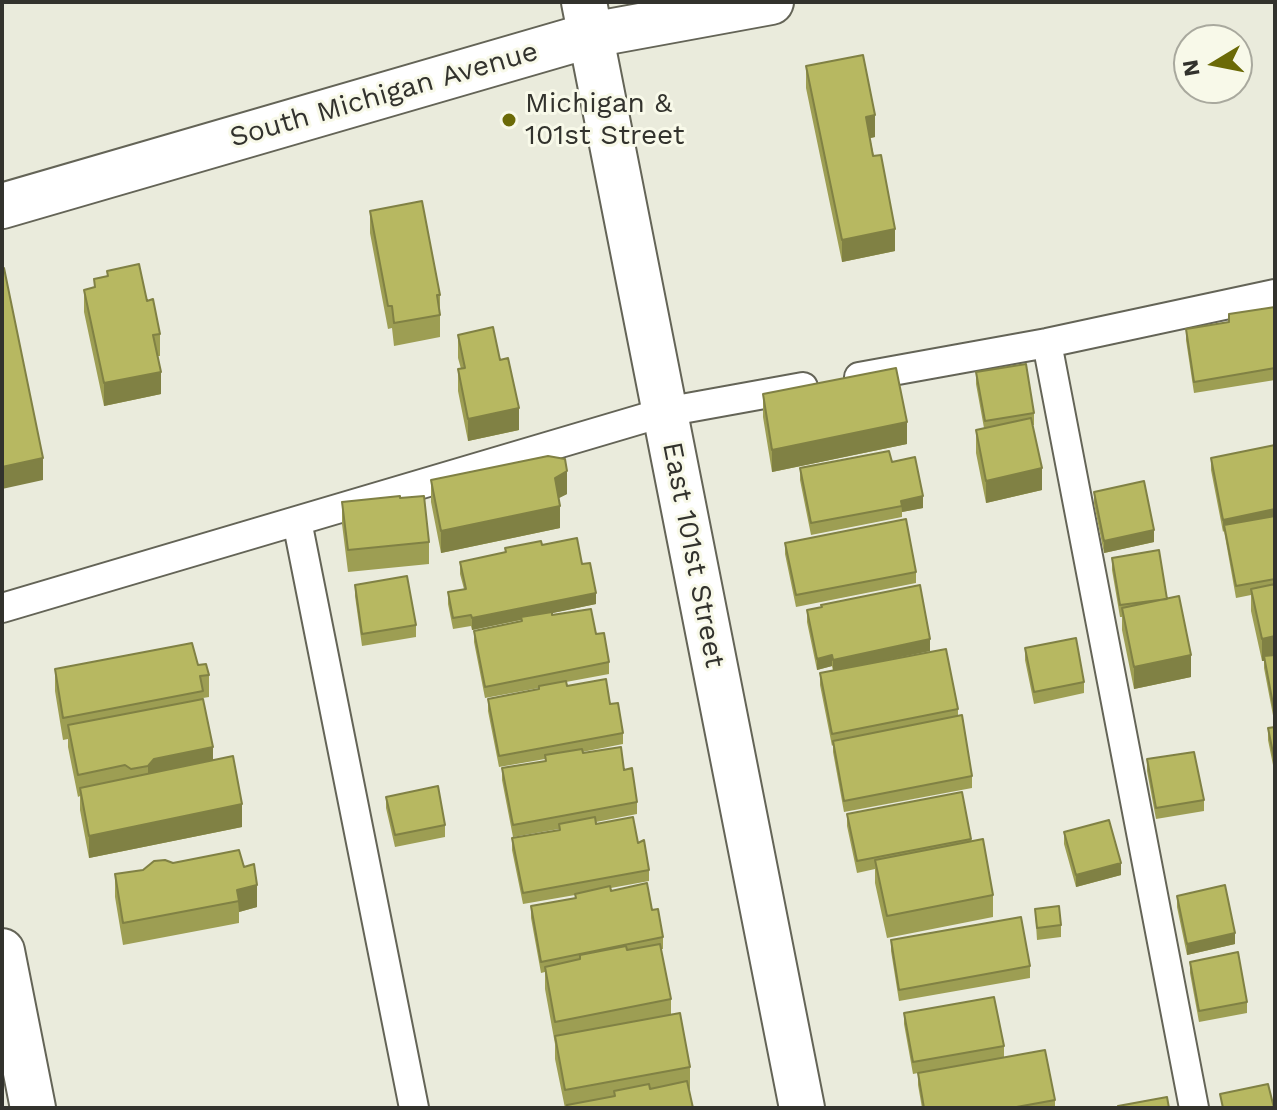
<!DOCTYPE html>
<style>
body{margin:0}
#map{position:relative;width:1277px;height:1110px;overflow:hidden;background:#eaebdc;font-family:"Work Sans",sans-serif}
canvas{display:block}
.frame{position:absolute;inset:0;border:4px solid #32322d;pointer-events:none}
.north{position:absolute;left:1173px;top:24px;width:80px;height:80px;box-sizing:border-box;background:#f8f9e9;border:2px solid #a9a99e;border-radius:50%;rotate:260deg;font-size:22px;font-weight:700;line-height:32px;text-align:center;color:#32322d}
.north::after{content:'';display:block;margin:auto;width:28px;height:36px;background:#6b6a07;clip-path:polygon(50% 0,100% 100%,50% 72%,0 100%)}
</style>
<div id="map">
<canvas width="1277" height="1110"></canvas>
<div class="frame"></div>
<div class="north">N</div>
</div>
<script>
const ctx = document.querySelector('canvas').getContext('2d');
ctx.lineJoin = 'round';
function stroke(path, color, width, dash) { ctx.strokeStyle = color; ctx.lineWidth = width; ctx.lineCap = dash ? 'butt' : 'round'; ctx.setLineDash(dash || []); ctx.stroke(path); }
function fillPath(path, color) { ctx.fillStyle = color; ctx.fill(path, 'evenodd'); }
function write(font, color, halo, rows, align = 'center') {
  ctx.font = font + ' "Work Sans",sans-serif'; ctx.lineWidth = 6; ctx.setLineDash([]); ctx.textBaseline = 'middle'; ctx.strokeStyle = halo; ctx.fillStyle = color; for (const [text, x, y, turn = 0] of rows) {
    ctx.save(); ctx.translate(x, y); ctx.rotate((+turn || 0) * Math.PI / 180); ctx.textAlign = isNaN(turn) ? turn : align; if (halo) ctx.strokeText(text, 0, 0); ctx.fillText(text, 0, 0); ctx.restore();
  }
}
const service = new Path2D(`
 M 1047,343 L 1194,1108
 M 859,377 L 1047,343 L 1275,294
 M 297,521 L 414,1108
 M 2,608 L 665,412 L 803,387`);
const minor = new Path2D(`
 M 584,2 L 802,1108
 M 2,951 L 33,1108`);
const secondary = new Path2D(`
 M 2,206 L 591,35 L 771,2`);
stroke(service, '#646457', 32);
stroke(minor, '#646457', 48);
stroke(secondary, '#646457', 48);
stroke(service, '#fff', 28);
stroke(minor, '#fff', 44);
stroke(secondary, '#fff', 44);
fillPath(new Path2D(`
 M 806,66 L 875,137 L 870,138 L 895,251 L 842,262 L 806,88 Z
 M 370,211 L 440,295 L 440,337 L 394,346 L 392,328 L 388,329 L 370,233 Z
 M 107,271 L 147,301 L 160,334 L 160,356 L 158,356 L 161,394 L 104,406 L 84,312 L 84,290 L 94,287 L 94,279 L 107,277 Z
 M 1275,307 L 1275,380 L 1194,393 L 1186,340 L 1186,329 L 1229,322 Z
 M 458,335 L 500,360 L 519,430 L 468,441 L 458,391 L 458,369 L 461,369 L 458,358 Z
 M 976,372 L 1034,413 L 1034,425 L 1033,425 L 1042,490 L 986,503 L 976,453 L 976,430 L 984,428 L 976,384 Z
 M 763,394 L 907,444 L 772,472 L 763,417 Z
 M 1275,445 L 1275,726 L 1264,668 L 1264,661 L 1262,661 L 1251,611 L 1251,595 L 1236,598 L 1224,531 L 1223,532 L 1211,470 L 1211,458 Z
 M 892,462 L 923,508 L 902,512 L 902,517 L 811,535 L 800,480 L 800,468 Z
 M 431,480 L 567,494 L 559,498 L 560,528 L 441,553 L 431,502 Z
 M 1094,492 L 1154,542 L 1104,553 L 1094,504 Z
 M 400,498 L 429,542 L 429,564 L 348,572 L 342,524 L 342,502 Z
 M 785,543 L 916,572 L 916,583 L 796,607 L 785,554 Z
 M 542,545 L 582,564 L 596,604 L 552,613 L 552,615 L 596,634 L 609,662 L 609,674 L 566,682 L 567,686 L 610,704 L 623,733 L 623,744 L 582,752 L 583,753 L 624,770 L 637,802 L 637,814 L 596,822 L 596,824 L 638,843 L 649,870 L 649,881 L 611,888 L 611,891 L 652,910 L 663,937 L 663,949 L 661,949 L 671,999 L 671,1015 L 690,1067 L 690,1089 L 689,1090 L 693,1108 L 565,1108 L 555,1059 L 555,1044 L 545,989 L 545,972 L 541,973 L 531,918 L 531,906 L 575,898 L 575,895 L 523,904 L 512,850 L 512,838 L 559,830 L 559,829 L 513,837 L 502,780 L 502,768 L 545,761 L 545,759 L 499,767 L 488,711 L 488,699 L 539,689 L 539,688 L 485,698 L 474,642 L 474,631 L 521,622 L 521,620 L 472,630 L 471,626 L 453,629 L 448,604 L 448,592 L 464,589 L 460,574 L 460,562 L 505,552 L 505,548 Z
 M 1112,558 L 1167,599 L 1191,677 L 1134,689 L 1122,630 L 1122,617 L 1120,617 L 1112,570 Z
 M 355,585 L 416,625 L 416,637 L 362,646 L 355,596 Z
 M 807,610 L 930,651 L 876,662 L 958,709 L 958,716 L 972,776 L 972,788 L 844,812 L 833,752 L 833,745 L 832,746 L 820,685 L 820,673 L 833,671 L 832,666 L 817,670 L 807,622 Z
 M 1025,648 L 1084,682 L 1084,693 L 1034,704 L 1025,660 Z
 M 198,665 L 209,675 L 209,697 L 203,698 L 213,760 L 242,827 L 89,858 L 80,810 L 80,796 L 78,797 L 68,747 L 68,739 L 63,740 L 55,691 L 55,669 Z
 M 1275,727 L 1275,775 L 1268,740 L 1268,728 Z
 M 1147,759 L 1204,800 L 1204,811 L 1156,819 L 1147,771 Z
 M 386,797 L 445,825 L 445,837 L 395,847 L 386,808 Z
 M 847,814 L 971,839 L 993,895 L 993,917 L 887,938 L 875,883 L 875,869 L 857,873 L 847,826 Z
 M 1064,832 L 1121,875 L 1076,887 L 1064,844 Z
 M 143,870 L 257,907 L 239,912 L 239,923 L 123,945 L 115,897 L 115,874 Z
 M 1177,896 L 1235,944 L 1187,955 L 1177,907 Z
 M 1035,909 L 1061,925 L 1061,937 L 1037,940 Z
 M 891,940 L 1030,966 L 1030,978 L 899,1001 L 891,951 Z
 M 1190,962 L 1247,1002 L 1247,1013 L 1199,1022 L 1190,973 Z
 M 904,1013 L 1004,1046 L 1004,1057 L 1055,1100 L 1055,1108 L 922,1108 L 918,1085 L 918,1073 L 913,1074 L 904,1024 Z`), '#9d9e53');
fillPath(new Path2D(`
 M 875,115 L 875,137 L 866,139 L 866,117 Z
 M 895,229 L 895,251 L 842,262 L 842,240 Z
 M 161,372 L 161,394 L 104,406 L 104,383 Z
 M 519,408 L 519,430 L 468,441 L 468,419 Z
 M 907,422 L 907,444 L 772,472 L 772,450 Z
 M 43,458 L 43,480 L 2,489 L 2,467 Z
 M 1042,468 L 1042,490 L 986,503 L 986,481 Z
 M 567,471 L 567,494 L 555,500 L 555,478 Z
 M 923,496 L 923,508 L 902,512 L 901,501 Z
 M 560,506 L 560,528 L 441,553 L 441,531 Z
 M 1275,509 L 1275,521 L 1224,525 L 1223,532 L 1223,520 Z
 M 1154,530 L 1154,542 L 1104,553 L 1104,541 Z
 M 596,593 L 596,604 L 472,630 L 472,618 Z
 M 1275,636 L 1275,659 L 1264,656 L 1264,661 L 1262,661 L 1262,639 Z
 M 930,639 L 930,651 L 833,671 L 833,660 Z
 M 832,655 L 832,666 L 817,670 L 817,659 Z
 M 1191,655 L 1191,677 L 1134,689 L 1134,667 Z
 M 213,747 L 213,769 L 148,788 L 148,766 L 154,759 Z
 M 242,804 L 242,827 L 89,858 L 89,836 Z
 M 1121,863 L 1121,875 L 1076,887 L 1076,875 Z
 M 257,885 L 257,907 L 239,912 L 237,890 Z
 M 1235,933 L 1235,944 L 1187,955 L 1187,944 Z`), '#808144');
const building = new Path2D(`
 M 863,55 L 875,115 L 866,117 L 873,156 L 881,155 L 895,229 L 842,240 L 806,66 Z
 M 422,201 L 440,295 L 437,295 L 440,315 L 394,323 L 392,306 L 388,306 L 370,211 Z
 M 139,264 L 147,301 L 153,299 L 160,334 L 153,335 L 161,372 L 104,383 L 84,290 L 95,287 L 94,279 L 108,276 L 107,271 Z
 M 2,268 L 4,268 L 43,458 L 2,467 Z
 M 1275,307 L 1275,368 L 1194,382 L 1186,329 L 1229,322 L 1229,314 Z
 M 493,327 L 500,360 L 508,358 L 519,408 L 468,419 L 458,369 L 465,368 L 458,335 Z
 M 1026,364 L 1034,413 L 985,421 L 976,372 Z
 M 896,368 L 907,422 L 772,450 L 763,394 Z
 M 1031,418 L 1042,468 L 986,481 L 976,430 Z
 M 1275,445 L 1275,509 L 1223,520 L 1211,458 Z
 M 889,451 L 892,462 L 915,457 L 923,496 L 901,501 L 902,506 L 811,523 L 800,468 Z
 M 548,456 L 565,459 L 567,471 L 555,478 L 560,506 L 441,531 L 431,480 Z
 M 1144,481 L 1154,530 L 1104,541 L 1094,492 Z
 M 400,496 L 400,498 L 424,496 L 429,542 L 348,550 L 342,502 Z
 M 1275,516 L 1275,579 L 1236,586 L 1224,525 Z
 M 906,519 L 916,572 L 796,595 L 785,543 Z
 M 577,538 L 582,564 L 590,563 L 596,593 L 472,618 L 471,615 L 453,618 L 448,592 L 466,589 L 460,562 L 506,552 L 505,548 L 541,541 L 542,545 Z
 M 1159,550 L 1167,599 L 1120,605 L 1112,558 Z
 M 407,576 L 416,625 L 362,634 L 355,585 Z
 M 1275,584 L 1275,636 L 1262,639 L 1251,589 Z
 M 920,585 L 930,639 L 833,660 L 832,655 L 817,659 L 807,610 L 822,607 L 821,605 Z
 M 1179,596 L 1191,655 L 1134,667 L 1122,608 Z
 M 591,609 L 596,634 L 604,633 L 609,662 L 485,687 L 474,631 L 522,621 L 521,617 L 552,612 L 552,615 Z
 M 1076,638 L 1084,682 L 1034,692 L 1025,648 Z
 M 192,643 L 198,665 L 206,664 L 209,675 L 200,676 L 203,691 L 63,718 L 55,669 Z
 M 946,649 L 958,709 L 832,734 L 820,673 Z
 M 1275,655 L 1275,715 L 1264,656 Z
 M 606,679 L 610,704 L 618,703 L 623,733 L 499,756 L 488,699 L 539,689 L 539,686 L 566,681 L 567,686 Z
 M 203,699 L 213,747 L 154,759 L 148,766 L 131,769 L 125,765 L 78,775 L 68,725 Z
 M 962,715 L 972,776 L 844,801 L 833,741 Z
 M 1275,727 L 1275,763 L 1268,728 Z
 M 621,747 L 624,770 L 632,768 L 637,802 L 513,825 L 502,768 L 546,761 L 545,755 L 582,749 L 583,753 Z
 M 1194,752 L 1204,800 L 1156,808 L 1147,759 Z
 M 233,756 L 242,804 L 89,836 L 80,788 Z
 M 438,786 L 445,825 L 395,835 L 386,797 Z
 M 962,792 L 971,839 L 857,861 L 847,814 Z
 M 595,817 L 596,824 L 633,817 L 638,843 L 644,840 L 649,870 L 523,893 L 512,838 L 560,830 L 559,824 Z
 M 1109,820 L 1121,863 L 1076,875 L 1064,832 Z
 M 983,839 L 993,895 L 887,916 L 875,860 Z
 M 239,850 L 244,867 L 254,864 L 257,885 L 237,890 L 239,901 L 123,923 L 115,874 L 143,870 L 154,861 L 165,860 L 173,863 Z
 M 647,883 L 652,910 L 658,909 L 663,937 L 541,962 L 531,906 L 576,898 L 575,894 L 610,886 L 611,891 Z
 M 1225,885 L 1235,933 L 1187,944 L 1177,896 Z
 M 1059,906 L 1061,925 L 1037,928 L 1035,909 Z
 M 1021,917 L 1030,966 L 899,990 L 891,940 Z
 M 660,944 L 671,999 L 555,1022 L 545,967 L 580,959 L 580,955 L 626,946 L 627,950 Z
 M 1238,952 L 1247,1002 L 1199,1011 L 1190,962 Z
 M 994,997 L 1004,1046 L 913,1062 L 904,1013 Z
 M 680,1013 L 690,1067 L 565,1090 L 555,1036 Z
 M 1045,1050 L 1055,1100 L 1011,1108 L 924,1108 L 918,1073 Z
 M 687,1081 L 693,1108 L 568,1108 L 567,1105 L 615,1096 L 614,1091 L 649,1084 L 650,1089 Z
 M 1268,1084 L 1274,1108 L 1223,1108 L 1220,1094 Z
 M 1167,1097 L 1169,1108 L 1119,1108 L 1118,1106 Z`);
fillPath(building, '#b7b861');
stroke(building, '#808144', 2);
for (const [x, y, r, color] of [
 [509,120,8,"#6b6a07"]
]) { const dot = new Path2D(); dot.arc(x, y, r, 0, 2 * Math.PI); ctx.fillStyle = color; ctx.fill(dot); stroke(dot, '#f8f9e9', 3); }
write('28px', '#32322d', '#f8f9e9', [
 ["South Michigan Avenue",384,95,-16],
 ["East 101st Street",693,555,79]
]);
write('28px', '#32322d', '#f8f9e9', [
 ["Michigan &",525,104],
 ["101st Street",525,136]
], 'left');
</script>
